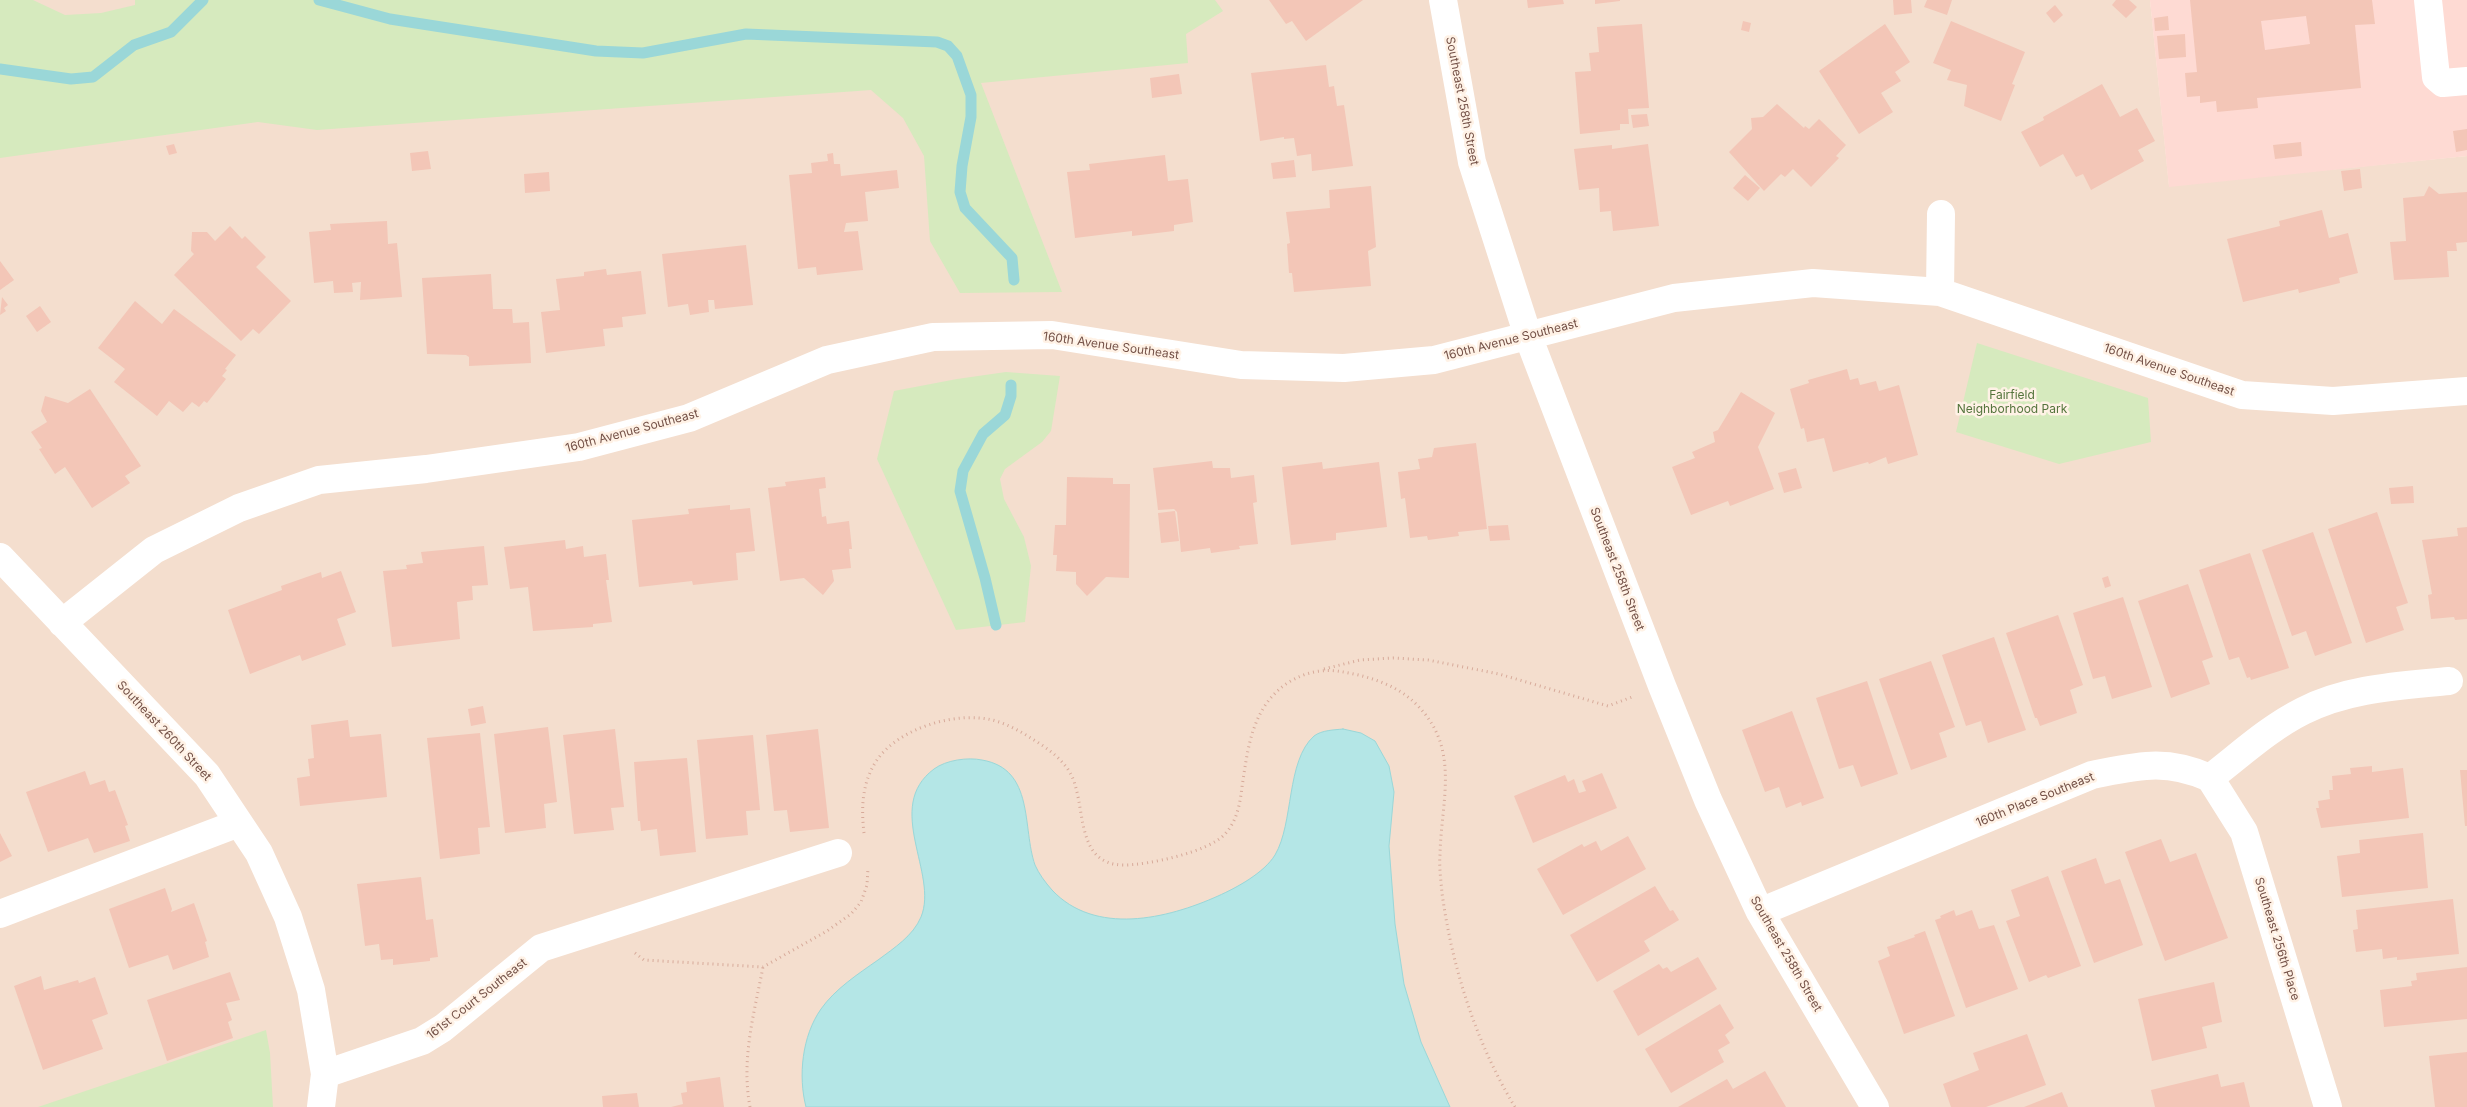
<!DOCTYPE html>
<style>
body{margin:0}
canvas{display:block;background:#fdede0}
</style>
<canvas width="2467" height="1107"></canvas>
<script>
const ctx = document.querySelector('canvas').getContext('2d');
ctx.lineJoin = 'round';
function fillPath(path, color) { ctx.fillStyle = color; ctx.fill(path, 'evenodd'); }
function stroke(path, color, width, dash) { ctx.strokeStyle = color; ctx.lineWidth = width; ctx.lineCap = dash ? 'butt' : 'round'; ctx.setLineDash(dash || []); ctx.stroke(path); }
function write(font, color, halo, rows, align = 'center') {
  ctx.font = font + ' Inter,sans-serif'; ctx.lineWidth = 5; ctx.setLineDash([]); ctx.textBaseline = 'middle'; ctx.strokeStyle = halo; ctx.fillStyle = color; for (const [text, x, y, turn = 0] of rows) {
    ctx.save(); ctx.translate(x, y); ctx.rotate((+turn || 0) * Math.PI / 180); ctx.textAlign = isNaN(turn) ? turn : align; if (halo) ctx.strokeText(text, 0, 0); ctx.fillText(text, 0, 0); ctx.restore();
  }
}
fillPath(new Path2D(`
 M 0,0 L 2150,0 L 2169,186 L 2467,156 L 2467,1107 L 0,1107 Z`), '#f4dece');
fillPath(new Path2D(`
 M 2150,0 L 2467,0 L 2467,156 L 2169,187 Z`), '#fedad3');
fillPath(new Path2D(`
 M 0,0 L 33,0 L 65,15 L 101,13 L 135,5 L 135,0 L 1215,0 L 1223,11 L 1186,34 L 1188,63 L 981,83 L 1062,292 L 960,293 L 930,241 L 924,156 L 903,118 L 871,90 L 317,130 L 258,122 L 0,158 Z
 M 1977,343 L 2148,398 L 2151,442 L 2059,464 L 1956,432 Z
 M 1006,372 L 1060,376 L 1051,431 L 1042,442 L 1005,469 L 1000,479 L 1004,499 L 1024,537 L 1031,566 L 1025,622 L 956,630 L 877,459 L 894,391 L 957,379 Z
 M 266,1030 L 270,1053 L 273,1107 L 38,1107 Z`), '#d6eabe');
const water = new Path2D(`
 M 1343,729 L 1361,733 L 1375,741 L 1389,766 L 1394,792 L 1389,846 L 1395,924 L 1404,984 L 1421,1042 L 1450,1107 L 806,1107 C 798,1076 802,1036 821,1009 C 835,989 858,974 878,960 C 894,948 913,936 921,917 C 939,874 883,807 934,769 C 946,760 968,757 982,760 C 1035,769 1022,828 1035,865 C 1039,874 1045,882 1052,890 C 1095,936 1167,919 1218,896 C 1236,888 1264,873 1275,855 C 1294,823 1286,761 1314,736 C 1322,730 1334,730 1343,729 Z`);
fillPath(water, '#b4e6e6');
stroke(water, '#9ad7d8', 1);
stroke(new Path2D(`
 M 319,0 L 390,19 L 596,51 L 643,53 L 746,34 L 937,42 L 948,46 L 957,56 L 971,95 L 971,117 L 962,166 L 960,192 L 965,208 L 1012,258 L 1014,280
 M 0,69 L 71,79 L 93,77 L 134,45 L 171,32 L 203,0
 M 996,625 L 985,578 L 960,491 L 963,471 L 983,434 L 1005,415 L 1011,396 L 1011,385`), '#9ad7d8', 11);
fillPath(new Path2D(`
 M 1269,0 L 1363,0 L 1306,41 L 1292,21 L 1286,24 Z
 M 1527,0 L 1563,0 L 1564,4 L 1528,8 Z
 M 1595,0 L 1620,0 L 1620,1 L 1595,4 Z
 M 1893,0 L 1911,0 L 1912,13 L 1894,15 Z
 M 1927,0 L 1952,0 L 1947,15 L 1924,7 Z
 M 2116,0 L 2129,0 L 2137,7 L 2126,18 L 2112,5 Z
 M 2190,0 L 2372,0 L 2375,24 L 2355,25 L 2361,88 L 2257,98 L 2258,108 L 2217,112 L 2216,101 L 2200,103 L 2200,96 L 2187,97 L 2185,73 L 2197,72 ZM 2306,16 L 2310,44 L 2265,50 L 2261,21 Z
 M 2055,5 L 2063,15 L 2054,23 L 2046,13 Z
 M 2168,16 L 2169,30 L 2155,31 L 2154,18 Z
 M 1743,21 L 1751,23 L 1749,32 L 1741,30 Z
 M 1951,21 L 2025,52 L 2012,84 L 2015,85 L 2001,121 L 1964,106 L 1967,85 L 1947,80 L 1951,70 L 1933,63 Z
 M 1642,24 L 1649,108 L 1628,109 L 1629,124 L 1620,124 L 1620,130 L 1580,134 L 1575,72 L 1591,71 L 1589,53 L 1599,52 L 1597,27 Z
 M 1885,24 L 1910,62 L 1895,72 L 1901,81 L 1881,93 L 1893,112 L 1859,134 L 1819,71 Z
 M 2185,34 L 2186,57 L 2159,59 L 2157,36 Z
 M 1326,65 L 1329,87 L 1334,86 L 1337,106 L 1344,105 L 1353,166 L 1312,171 L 1311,154 L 1297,156 L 1294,138 L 1284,139 L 1284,137 L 1260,141 L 1251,73 Z
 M 1179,74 L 1182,94 L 1152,98 L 1150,78 Z
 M 2102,84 L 2120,117 L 2137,108 L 2155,141 L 2138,150 L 2144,161 L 2091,190 L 2083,174 L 2076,177 L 2063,154 L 2040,167 L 2021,132 L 2044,120 L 2043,117 Z
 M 1777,104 L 1804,128 L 1805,126 L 1809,129 L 1819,119 L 1846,145 L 1836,156 L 1839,158 L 1811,187 L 1793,169 L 1785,177 L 1781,174 L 1764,191 L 1729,152 L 1752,129 L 1751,118 L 1763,117 Z
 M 1647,114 L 1649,126 L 1633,128 L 1631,115 Z
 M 2467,129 L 2467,150 L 2456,152 L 2453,131 Z
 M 2301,142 L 2302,156 L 2275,159 L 2273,145 Z
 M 174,144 L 177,153 L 169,155 L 166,146 Z
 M 1648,144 L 1659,226 L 1613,231 L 1611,211 L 1600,212 L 1599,188 L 1579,190 L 1574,149 L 1612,145 L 1612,149 Z
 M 428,151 L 431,169 L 412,171 L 410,153 Z
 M 833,153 L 834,164 L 840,164 L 841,176 L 897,170 L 899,188 L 865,192 L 868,221 L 846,223 L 844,232 L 858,231 L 863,270 L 817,275 L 816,267 L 798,269 L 789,175 L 812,173 L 811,163 L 828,161 L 827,154 Z
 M 1165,155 L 1168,181 L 1188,179 L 1193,222 L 1174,225 L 1174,231 L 1132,236 L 1132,231 L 1075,238 L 1067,172 L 1090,170 L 1089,164 Z
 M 1294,160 L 1296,177 L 1273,179 L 1271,163 Z
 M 2360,169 L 2362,188 L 2344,191 L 2341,171 Z
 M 549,172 L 550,191 L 525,193 L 524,174 Z
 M 1745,175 L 1760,188 L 1748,201 L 1733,188 Z
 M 1371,186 L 1376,247 L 1368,251 L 1371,286 L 1294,292 L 1292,273 L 1289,273 L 1287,244 L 1290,243 L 1286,212 L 1330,208 L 1329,190 Z
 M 2429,186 L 2439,194 L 2467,192 L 2467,242 L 2456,243 L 2457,251 L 2447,251 L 2449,277 L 2394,280 L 2390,242 L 2406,241 L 2403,198 L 2424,196 Z
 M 2322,210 L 2329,238 L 2348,233 L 2358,273 L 2339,278 L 2340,283 L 2299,293 L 2298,289 L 2243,302 L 2227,239 L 2280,226 L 2279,221 Z
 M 387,221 L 388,244 L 397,243 L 402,297 L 360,300 L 361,282 L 352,283 L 353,292 L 334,293 L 333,281 L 314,283 L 309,232 L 331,230 L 330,224 Z
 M 230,226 L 242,239 L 245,236 L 266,257 L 256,267 L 291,301 L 259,334 L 253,329 L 241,341 L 174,275 L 194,254 L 191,251 L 192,232 L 207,232 L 215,241 Z
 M 746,245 L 753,305 L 715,309 L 714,300 L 708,300 L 709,312 L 690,315 L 688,304 L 668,307 L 662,254 Z
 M 0,261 L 14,280 L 0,290 Z
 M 606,269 L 607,275 L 641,271 L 646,314 L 622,317 L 623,327 L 603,329 L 605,346 L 546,353 L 541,312 L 560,310 L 556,279 L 584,276 L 584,272 Z
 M 491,274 L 493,309 L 512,309 L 513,323 L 529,322 L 531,363 L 469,366 L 469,357 L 466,355 L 427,354 L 422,278 Z
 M 2,297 L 8,305 L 4,308 L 6,311 L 0,315 Z
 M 135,301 L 162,324 L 174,309 L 236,355 L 225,369 L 227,370 L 222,376 L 226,379 L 207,403 L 204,401 L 199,407 L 192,402 L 183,412 L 169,401 L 157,416 L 114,382 L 125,369 L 98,348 Z
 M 40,306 L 51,322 L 37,332 L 26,316 Z
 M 1847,369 L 1850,380 L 1858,378 L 1860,385 L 1876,381 L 1879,391 L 1899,385 L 1918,455 L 1888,464 L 1886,457 L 1869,464 L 1868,462 L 1833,472 L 1824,438 L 1807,442 L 1804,428 L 1801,429 L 1790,389 L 1809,383 L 1808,380 Z
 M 90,389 L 141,466 L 125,476 L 130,483 L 92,508 L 65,467 L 55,474 L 39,449 L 42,448 L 31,432 L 47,422 L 41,411 L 45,396 L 68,403 Z
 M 1741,392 L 1775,413 L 1758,447 L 1774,489 L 1730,506 L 1728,501 L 1691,515 L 1672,467 L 1695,458 L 1692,452 L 1715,442 L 1713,432 L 1718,430 Z
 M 1476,443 L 1487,529 L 1458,532 L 1459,536 L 1428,540 L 1427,536 L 1410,538 L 1405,498 L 1401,499 L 1398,472 L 1420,469 L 1418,459 L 1432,457 L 1434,448 Z
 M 1212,461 L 1213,468 L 1230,468 L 1231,478 L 1254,475 L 1257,502 L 1253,503 L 1258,544 L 1239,546 L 1240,549 L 1211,553 L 1210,548 L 1181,552 L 1177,512 L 1174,509 L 1158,510 L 1153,468 Z
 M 1322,462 L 1323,469 L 1379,462 L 1387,527 L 1336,533 L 1336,540 L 1291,545 L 1282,467 Z
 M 1796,468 L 1802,488 L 1784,493 L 1778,473 Z
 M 825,477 L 826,488 L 819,489 L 822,517 L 826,516 L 827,524 L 849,521 L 852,549 L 849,549 L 851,568 L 832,570 L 834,581 L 823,595 L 804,578 L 780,581 L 768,488 L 786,486 L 785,482 Z
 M 1067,477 L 1113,478 L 1113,484 L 1130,484 L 1129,578 L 1106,577 L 1087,596 L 1076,584 L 1076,572 L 1056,571 L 1057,555 L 1053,555 L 1055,525 L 1066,525 Z
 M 2413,486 L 2414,503 L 2391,504 L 2389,488 Z
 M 730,505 L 730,510 L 750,508 L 755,551 L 736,553 L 738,580 L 693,585 L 692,581 L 639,587 L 632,520 L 689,514 L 688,509 Z
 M 1175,511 L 1179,541 L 1161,543 L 1158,513 Z
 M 2377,512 L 2408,603 L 2396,607 L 2404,630 L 2366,643 L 2328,529 Z
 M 1508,525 L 1510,540 L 1490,541 L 1488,526 Z
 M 2467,527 L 2467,619 L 2455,620 L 2454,617 L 2431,619 L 2428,595 L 2432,594 L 2422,540 L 2458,536 L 2457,528 Z
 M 2313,532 L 2352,643 L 2315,656 L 2306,631 L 2292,636 L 2262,550 Z
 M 565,540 L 566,549 L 583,546 L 584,557 L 606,554 L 609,580 L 606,580 L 612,622 L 593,624 L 593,627 L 533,631 L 528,587 L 510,589 L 504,547 Z
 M 484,546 L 488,585 L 472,586 L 473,600 L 457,602 L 460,639 L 392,647 L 383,571 L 407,569 L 406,565 L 423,563 L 421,552 Z
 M 2250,553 L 2289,668 L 2251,680 L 2250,677 L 2247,678 L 2239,657 L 2229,660 L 2199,570 Z
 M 341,571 L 356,612 L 337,619 L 346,645 L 302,661 L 300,655 L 250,674 L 228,610 L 282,590 L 281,586 L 321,572 L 322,578 Z
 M 2108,576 L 2111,586 L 2105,588 L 2102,578 Z
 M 2188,584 L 2213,657 L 2202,661 L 2210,684 L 2171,698 L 2138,601 Z
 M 2123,597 L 2152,687 L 2112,699 L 2105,676 L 2093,679 L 2073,613 Z
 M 2058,615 L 2083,685 L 2070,690 L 2077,713 L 2040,726 L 2037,718 L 2035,718 L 2006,633 Z
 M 1994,637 L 2026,730 L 1988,743 L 1981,721 L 1966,726 L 1942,655 Z
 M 1931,661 L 1955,727 L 1939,733 L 1947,757 L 1911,770 L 1879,679 Z
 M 1867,681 L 1898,774 L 1861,787 L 1853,765 L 1839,769 L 1816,698 Z
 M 483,706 L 486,723 L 471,726 L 468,709 Z
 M 1792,711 L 1824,798 L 1802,806 L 1801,802 L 1786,808 L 1779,787 L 1765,792 L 1742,730 Z
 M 348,720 L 350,737 L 381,734 L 387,797 L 300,806 L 297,778 L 310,776 L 308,759 L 314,758 L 311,725 Z
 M 548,727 L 557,802 L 544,804 L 546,828 L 505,833 L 494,734 Z
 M 615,729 L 624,807 L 611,808 L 614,830 L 574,834 L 563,735 Z
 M 818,729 L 829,828 L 790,832 L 787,810 L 774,811 L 766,735 Z
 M 480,733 L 490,827 L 478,828 L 480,854 L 440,859 L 427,738 Z
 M 753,735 L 760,810 L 746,811 L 748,835 L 706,839 L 697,740 Z
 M 687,758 L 696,852 L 660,856 L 657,829 L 641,831 L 640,821 L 638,821 L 634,762 Z
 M 2372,766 L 2372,772 L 2403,768 L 2409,818 L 2321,828 L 2316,808 L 2319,808 L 2318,801 L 2330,799 L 2329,790 L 2333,790 L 2332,776 L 2351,774 L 2350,768 Z
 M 2460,770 L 2467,770 L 2467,826 L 2465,826 Z
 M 85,771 L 90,785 L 105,780 L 109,792 L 115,790 L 128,825 L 125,826 L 130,841 L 94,853 L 88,838 L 48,852 L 26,792 Z
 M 1602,773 L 1617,808 L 1533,843 L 1514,796 L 1565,775 L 1568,782 L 1574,779 L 1579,793 L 1586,791 L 1582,781 Z
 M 0,833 L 12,856 L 0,862 Z
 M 2423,833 L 2428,888 L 2342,897 L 2337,856 L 2360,853 L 2359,840 Z
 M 1628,836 L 1646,869 L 1563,915 L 1537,869 L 1582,844 L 1584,847 L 1596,841 L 1601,851 Z
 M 2161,839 L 2170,862 L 2196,853 L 2228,938 L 2165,961 L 2125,852 Z
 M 2096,858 L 2105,884 L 2120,879 L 2143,945 L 2094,963 L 2061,871 Z
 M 2048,876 L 2081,966 L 2048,978 L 2046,975 L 2029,982 L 2006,921 L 2020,916 L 2011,890 Z
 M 421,877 L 426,920 L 433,919 L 438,957 L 430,958 L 430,961 L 393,965 L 393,959 L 381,960 L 379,944 L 365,946 L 357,884 Z
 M 1655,886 L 1670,911 L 1673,910 L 1679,920 L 1644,941 L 1650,951 L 1597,982 L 1570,935 Z
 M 165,888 L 172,909 L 171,912 L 194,903 L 207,941 L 205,942 L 209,957 L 173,970 L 168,955 L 129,968 L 109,909 Z
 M 2453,899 L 2459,954 L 2397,960 L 2397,957 L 2383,959 L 2382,949 L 2356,952 L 2353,930 L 2358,929 L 2356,910 Z
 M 1954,910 L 1956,916 L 1972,910 L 1979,929 L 1994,925 L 2018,989 L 1966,1008 L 1935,920 L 1941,918 L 1940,916 Z
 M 1925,931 L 1955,1016 L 1904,1034 L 1878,961 L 1890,956 L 1887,947 L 1915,937 L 1914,935 Z
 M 1698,957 L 1717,989 L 1638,1036 L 1613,991 L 1659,964 L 1663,969 L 1667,967 L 1671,972 Z
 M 2467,967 L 2467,1019 L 2384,1027 L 2380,990 L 2412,986 L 2411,981 L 2417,980 L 2416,973 Z
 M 230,972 L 240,1000 L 226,1003 L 232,1020 L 228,1022 L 233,1038 L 167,1061 L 147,1000 Z
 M 41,976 L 44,990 L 78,980 L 79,983 L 95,977 L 108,1014 L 92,1020 L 103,1049 L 43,1070 L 14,986 Z
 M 2214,982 L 2222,1022 L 2202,1027 L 2207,1048 L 2152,1061 L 2138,999 Z
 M 1720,1004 L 1734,1028 L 1725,1035 L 1730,1043 L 1718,1050 L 1724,1062 L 1671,1093 L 1645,1049 Z
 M 2027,1034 L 2046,1085 L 1986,1107 L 1951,1107 L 1943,1084 L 1979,1070 L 1973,1053 Z
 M 2467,1052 L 2467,1107 L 2435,1107 L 2429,1056 Z
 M 1765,1071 L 1786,1107 L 1678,1107 L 1727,1079 L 1733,1089 Z
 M 2218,1074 L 2221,1087 L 2244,1082 L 2250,1107 L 2155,1107 L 2151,1090 Z
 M 720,1077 L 724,1107 L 671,1107 L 683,1104 L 681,1093 L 687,1092 L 686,1082 Z
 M 2062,1092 L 2068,1107 L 2024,1107 Z
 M 637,1093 L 639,1107 L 603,1107 L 602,1096 Z`), '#f3c6b7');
stroke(new Path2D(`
 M 1324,669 L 1360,660 L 1393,658 L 1428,660 L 1499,674 L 1608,706 L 1632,697
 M 864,833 C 861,807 862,782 877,760 C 897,731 945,715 979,718 C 996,719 1011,726 1026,735 C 1042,745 1059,755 1069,771 C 1088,801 1072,865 1124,865 C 1148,865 1209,852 1225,834 C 1237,821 1240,804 1242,787 C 1248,747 1252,706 1289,682 C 1304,673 1320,669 1337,671 C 1365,675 1397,684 1417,705 C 1461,749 1441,801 1440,855 C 1439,867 1441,881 1442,893 C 1452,967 1476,1043 1515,1107
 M 635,953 L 644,960 L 763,967 L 827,931 L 851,914 L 861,902 L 867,885 L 868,868
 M 750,1107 C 741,1059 754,1014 763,967`), '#d7aa9a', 3, [1, 4]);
stroke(new Path2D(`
 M 1443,0 L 1472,162 L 1528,336 L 1662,686 L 1708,800 L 1760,912 L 1875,1107
 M 2428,0 L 2436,77 L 2443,83 L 2467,81
 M 1940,292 L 1941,214
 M 0,557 L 207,775 L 259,853 L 288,917 L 311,990 L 325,1074 L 321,1107
 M 62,623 L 154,550 L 239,508 L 319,480 L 426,469 L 579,447 L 689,418 L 827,360 L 933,337 L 1052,335 L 1241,365 L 1344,368 L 1434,360 L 1674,298 L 1813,283 L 1940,292 L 2242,395 L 2333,401 L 2467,391
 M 2210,778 L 2244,832 L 2328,1107
 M 1760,912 L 2092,775 C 2138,766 2165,758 2210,778 C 2240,755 2269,728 2303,711 C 2348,688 2399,686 2449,681
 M 0,914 L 239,823
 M 325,1074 L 422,1041 L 443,1028 L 541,948 L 838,853`), '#fff', 28);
write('12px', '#745147', '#fff2e6', [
 ["Southeast 258th Street",1462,101,79],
 ["160th Avenue Southeast",1511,340,-14],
 ["160th Avenue Southeast",1111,346,8],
 ["160th Avenue Southeast",2169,370,19],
 ["160th Avenue Southeast",632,431,-15],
 ["Southeast 258th Street",1617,569,69],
 ["Southeast 260th Street",164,731,47],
 ["160th Place Southeast",2035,800,-22],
 ["Southeast 256th Place",2277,939,73],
 ["Southeast 258th Street",1786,954,60],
 ["161st Court Southeast",477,999,-38]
]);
write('12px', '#54743c', '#fff2e6', [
 ["Fairfield",2012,395],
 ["Neighborhood Park",2012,409]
]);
</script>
